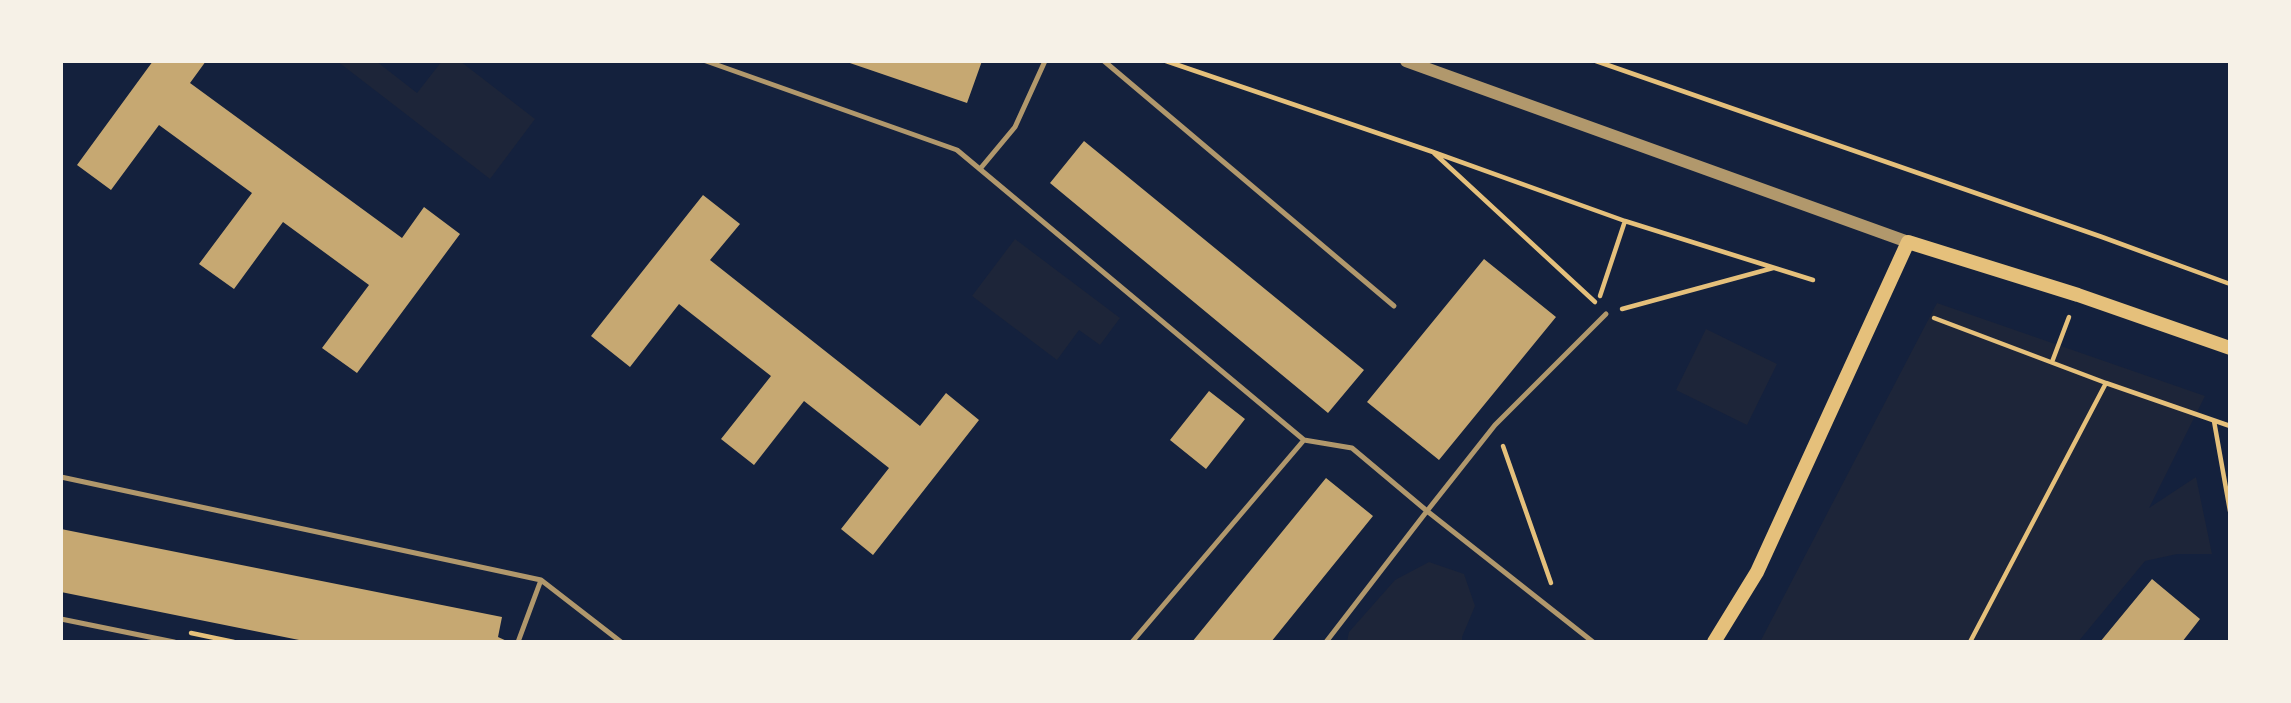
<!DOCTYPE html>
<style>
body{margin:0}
#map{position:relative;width:2291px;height:703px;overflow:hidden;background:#14213d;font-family:"DM Sans",sans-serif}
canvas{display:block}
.frame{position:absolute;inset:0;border:63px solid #f6f1e7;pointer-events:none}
</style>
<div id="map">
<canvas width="2291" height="703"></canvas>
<div class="frame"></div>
</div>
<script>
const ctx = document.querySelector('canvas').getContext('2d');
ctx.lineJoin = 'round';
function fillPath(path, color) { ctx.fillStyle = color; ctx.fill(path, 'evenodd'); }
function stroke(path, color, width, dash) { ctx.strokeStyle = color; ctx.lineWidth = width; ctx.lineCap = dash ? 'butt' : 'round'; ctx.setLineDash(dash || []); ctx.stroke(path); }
fillPath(new Path2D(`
 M 337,61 L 376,61 L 417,93 L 442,61 L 460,61 L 535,119 L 490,179 Z
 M 1015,239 L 1120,318 L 1100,345 L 1079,330 L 1057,360 L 972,296 Z
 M 1937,303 L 2205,396 L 2149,508 L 2196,477 L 2212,554 L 2177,554 L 2145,561 L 2078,642 L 1760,642 Z
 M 1706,329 L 1777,364 L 1747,425 L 1676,390 Z
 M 1429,562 L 1464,574 L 1475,606 L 1462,637 L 1462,642 L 1347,642 L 1349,632 L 1395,580 Z`), '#1d2539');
fillPath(new Path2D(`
 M 153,61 L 206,61 L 190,83 L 402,238 L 424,207 L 460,234 L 357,373 L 322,348 L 369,285 L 283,222 L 234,289 L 199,264 L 252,193 L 159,125 L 111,190 L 77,165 Z
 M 844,61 L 982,61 L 967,103 Z
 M 1084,141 L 1364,370 L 1328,413 L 1050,183 Z
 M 703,195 L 740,224 L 710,260 L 920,426 L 946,393 L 979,420 L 873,555 L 841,529 L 889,468 L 804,401 L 754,465 L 721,439 L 771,376 L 679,304 L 630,367 L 591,336 Z
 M 1484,259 L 1556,317 L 1439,460 L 1367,402 Z
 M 1209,391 L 1245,419 L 1206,469 L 1170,440 Z
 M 1326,478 L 1373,516 L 1271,642 L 1192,642 Z
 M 61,529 L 502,617 L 498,637 L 509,642 L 309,642 L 61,592 Z
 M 2152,579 L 2200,619 L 2182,642 L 2100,642 Z`), '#c6a872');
stroke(new Path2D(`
 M 1166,61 L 1433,152 L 1625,221 L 1813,280
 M 1596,61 L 2102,237 L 2230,284
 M 1434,153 L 1595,302
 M 1600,296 L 1625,221
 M 1622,309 L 1773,268
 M 1934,318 L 2106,383 L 2230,426
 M 2052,362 L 2069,317
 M 2214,421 L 2230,511
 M 1503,446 L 1551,583
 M 191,633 L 234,642
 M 1970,642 L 2106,383`), '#e5c07b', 4.5);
stroke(new Path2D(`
 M 706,61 L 957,150 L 1304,440 L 1352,448 L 1427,511 L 1495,425 L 1606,314
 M 1104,61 L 1394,306
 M 980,169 L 1015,127 L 1045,61
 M 61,477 L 541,580 L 621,642
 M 61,619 L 174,642
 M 518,642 L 541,580
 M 1132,642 L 1304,440
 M 1326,642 L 1427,511 L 1593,642`), '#b1986c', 5);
stroke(new Path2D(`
 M 1406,61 L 1908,242`), '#b1986c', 12);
stroke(new Path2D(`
 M 1714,642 L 1757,572 L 1908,242 L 2078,295 L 2230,348`), '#e5c07b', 14);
</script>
